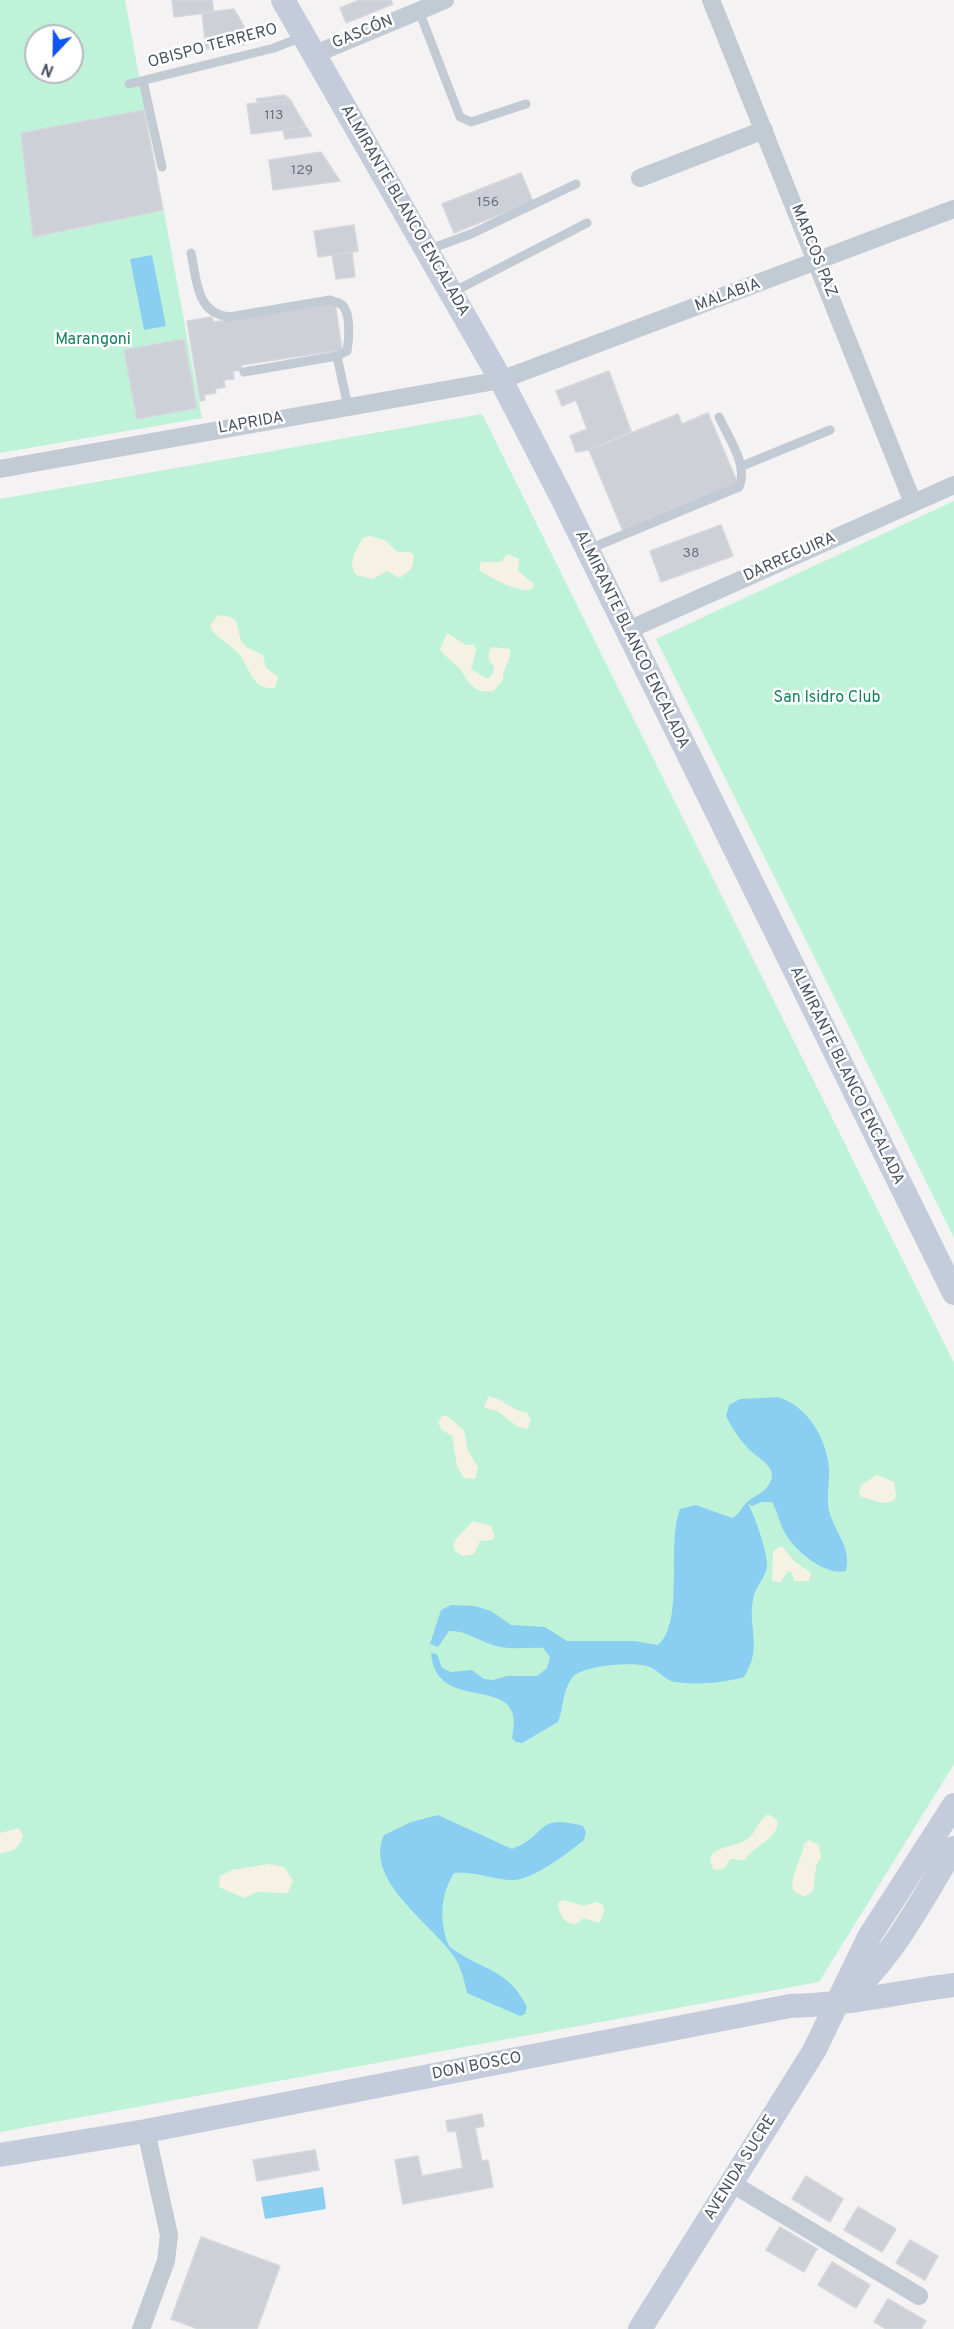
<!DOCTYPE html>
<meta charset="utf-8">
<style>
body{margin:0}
#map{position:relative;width:954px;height:2329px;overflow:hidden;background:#f4f2f2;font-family:Overpass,sans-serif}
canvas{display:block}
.north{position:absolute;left:24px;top:24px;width:60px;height:60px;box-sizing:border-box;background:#fff;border:2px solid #b6bac0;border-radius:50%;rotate:202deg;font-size:16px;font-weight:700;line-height:24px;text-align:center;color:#485261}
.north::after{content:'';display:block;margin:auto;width:21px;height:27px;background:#0e55f1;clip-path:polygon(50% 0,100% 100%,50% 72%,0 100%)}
</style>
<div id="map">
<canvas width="954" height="2329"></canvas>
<div class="north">N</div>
</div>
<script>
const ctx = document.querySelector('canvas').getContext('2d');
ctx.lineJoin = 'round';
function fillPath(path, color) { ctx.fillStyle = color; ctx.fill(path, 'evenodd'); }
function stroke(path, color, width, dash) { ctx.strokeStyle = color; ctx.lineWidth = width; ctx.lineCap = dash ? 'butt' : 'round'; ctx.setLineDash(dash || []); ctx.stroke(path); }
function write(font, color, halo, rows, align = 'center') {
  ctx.font = font + ' Overpass,sans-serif'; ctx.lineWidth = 5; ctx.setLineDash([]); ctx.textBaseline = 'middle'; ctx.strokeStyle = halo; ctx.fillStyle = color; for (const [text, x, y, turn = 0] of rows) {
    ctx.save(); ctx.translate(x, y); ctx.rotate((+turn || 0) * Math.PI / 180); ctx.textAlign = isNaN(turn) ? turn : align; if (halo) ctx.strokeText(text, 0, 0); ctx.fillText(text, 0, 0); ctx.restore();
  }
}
fillPath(new Path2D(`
 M 0,0 L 125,0 L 202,418 L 0,453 ZM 36,36 L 72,36 L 72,72 L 36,72 Z
 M 482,414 L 954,1363 L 954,1764 L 819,1982 L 0,2132 L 0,499 Z
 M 954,501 L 954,1238 L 656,639 Z`), '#bff3d9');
fillPath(new Path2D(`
 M 369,536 L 385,540 L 397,552 L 410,552 L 414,556 L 412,568 L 400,578 L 387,571 L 373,579 L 356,575 C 347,561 356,551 363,538 Z
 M 508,554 L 519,559 L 518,571 L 534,584 L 532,589 C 519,594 491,578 479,570 L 481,562 L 500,562 Z
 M 218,615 L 231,617 L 236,621 L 241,641 L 246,647 L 263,655 L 266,668 L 278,677 L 275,688 C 251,690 251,669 239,654 C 231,646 221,639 213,632 L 210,626 Z
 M 447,633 L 466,645 L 474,644 L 476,650 L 471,669 L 488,679 L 493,673 L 494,667 C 488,659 486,655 492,647 L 510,649 C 512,661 502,668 503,679 L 494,691 C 471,695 469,679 457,666 C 451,660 445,657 440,649 Z
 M 489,1396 C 503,1399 511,1410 527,1413 L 531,1419 L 528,1429 L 518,1427 L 497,1411 L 485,1408 L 484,1405 Z
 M 442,1416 L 447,1416 L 464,1430 L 468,1451 L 478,1467 L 475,1479 L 464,1478 L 457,1467 L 452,1436 L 442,1430 L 438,1423 Z
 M 877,1475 L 894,1482 L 896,1496 L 893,1501 L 883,1503 L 861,1497 L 859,1492 L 861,1485 Z
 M 473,1521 L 491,1526 L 495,1536 L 492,1540 L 480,1541 L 474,1554 L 463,1556 L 456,1552 L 453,1546 L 456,1539 Z
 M 782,1546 L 794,1561 L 811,1573 L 809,1581 L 794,1581 L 792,1573 L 788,1571 L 780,1583 L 772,1580 L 773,1551 Z
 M 768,1814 L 777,1820 C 781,1838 752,1846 745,1860 L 730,1859 L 724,1869 L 714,1870 C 700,1846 732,1849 746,1840 C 756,1834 758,1820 768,1814 Z
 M 19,1828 L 23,1836 C 19,1848 13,1852 0,1853 L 0,1833 Z
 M 809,1840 L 819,1845 L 821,1857 L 816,1866 L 813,1891 L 804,1897 L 793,1890 C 790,1873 802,1861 804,1844 Z
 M 269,1864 L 284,1867 L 293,1880 L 288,1893 L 257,1892 L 244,1898 L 219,1887 L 220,1876 L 232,1870 Z
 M 563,1900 L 584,1906 L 596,1902 L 603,1905 L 604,1912 L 599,1923 L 584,1918 L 576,1924 C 564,1924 559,1914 558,1903 Z`), '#f5f2e3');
fillPath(new Path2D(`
 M 152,255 L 166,326 L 144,330 L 130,259 Z
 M 778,1397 C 808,1406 826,1438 829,1468 C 830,1482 826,1497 829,1510 C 834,1532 852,1547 846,1571 C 825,1576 795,1551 785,1533 C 779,1523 778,1512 772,1502 L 762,1502 L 752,1506 L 748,1504 C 754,1513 768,1554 767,1566 C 766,1577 757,1585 754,1595 C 746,1626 764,1646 744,1677 C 723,1683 697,1685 675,1682 C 665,1681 658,1669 647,1666 C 632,1662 582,1665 572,1678 C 562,1691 564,1708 558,1722 L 522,1743 L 516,1742 L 512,1738 C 513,1731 515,1722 513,1715 C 505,1680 435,1709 431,1653 L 437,1654 L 442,1668 L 451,1672 L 472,1670 L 484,1679 L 493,1680 L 507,1676 L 537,1676 L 547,1668 L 550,1657 L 543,1648 C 525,1647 508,1651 490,1644 C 475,1639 467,1631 449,1631 L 438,1647 L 430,1644 L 441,1610 L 451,1605 L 475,1606 L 491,1611 L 511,1625 L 545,1627 L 567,1641 L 634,1641 L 658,1645 C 685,1622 666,1545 680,1509 L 696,1505 L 732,1518 C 740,1514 742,1506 748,1501 C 754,1496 762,1494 767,1487 C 783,1468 757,1459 747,1447 C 739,1438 731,1427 726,1416 L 729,1405 L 740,1399 Z
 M 438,1815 L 512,1849 C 549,1835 534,1813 583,1826 L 586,1832 L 584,1840 C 568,1853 531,1882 510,1880 C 491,1879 474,1871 454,1873 C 440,1895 439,1922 449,1946 C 478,1970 508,1967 527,2007 L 525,2014 L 520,2016 L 467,1993 C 464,1981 462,1969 455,1958 C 433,1924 363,1881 384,1835 L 411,1822 Z
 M 323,2187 L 326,2209 L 265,2219 L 261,2197 Z`), '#8acff2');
const building = new Path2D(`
 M 172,0 L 212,0 L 214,12 L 174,17 Z
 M 359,0 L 391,0 L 393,4 L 346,23 L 340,8 Z
 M 234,9 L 249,35 L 244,45 L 206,49 L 202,13 Z
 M 284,95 L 290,99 L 259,103 L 256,99 Z
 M 290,99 L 306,127 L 251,134 L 247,104 Z
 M 144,110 L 163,210 L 33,237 L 21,133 Z
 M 306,127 L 312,136 L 285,139 L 283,130 Z
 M 321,152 L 340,181 L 273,190 L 269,160 Z
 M 521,173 L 533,201 L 454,233 L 442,204 Z
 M 354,225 L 358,251 L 318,257 L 314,231 Z
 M 352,252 L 355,277 L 336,279 L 332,255 Z
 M 335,303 L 342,350 L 241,365 L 242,370 L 233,371 L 234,379 L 224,380 L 225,387 L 215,389 L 216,393 L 204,395 L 205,400 L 200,401 L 187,321 L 211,317 L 214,322 Z
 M 184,339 L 197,408 L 137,419 L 124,350 Z
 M 609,371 L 631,431 L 589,450 L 576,452 L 570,436 L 587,429 L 576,400 L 562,406 L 556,391 Z
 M 708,413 L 738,484 L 623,531 L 589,450 L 678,414 L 682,424 Z
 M 721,525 L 733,556 L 661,582 L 650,551 Z
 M 482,2114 L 484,2126 L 475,2128 L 482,2161 L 488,2160 L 493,2187 L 403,2204 L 395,2160 L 418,2156 L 422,2176 L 463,2168 L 456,2131 L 448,2132 L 446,2121 Z
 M 315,2150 L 319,2170 L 257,2181 L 253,2160 Z
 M 806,2176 L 843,2199 L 830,2222 L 792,2199 Z
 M 858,2207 L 896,2229 L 882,2252 L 844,2230 Z
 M 780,2227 L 817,2249 L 804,2272 L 766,2250 Z
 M 201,2237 L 280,2266 L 257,2329 L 198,2329 L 171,2319 Z
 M 910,2240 L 938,2256 L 925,2280 L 896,2263 Z
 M 832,2262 L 870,2285 L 856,2308 L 818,2285 Z
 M 888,2299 L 926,2321 L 921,2329 L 886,2329 L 874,2322 Z`);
fillPath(building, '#cdd0d6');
stroke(building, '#d5d7dd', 1.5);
stroke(new Path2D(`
 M 419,11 L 460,117 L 471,122 L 526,104
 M 143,81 L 162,167
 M 129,84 L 274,48 L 302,37
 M 427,250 L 471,234 L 576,184
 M 191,253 C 197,281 196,313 229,317 L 330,300 C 334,302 340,302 343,306 C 351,315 349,340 347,351 L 337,356 L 348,407
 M 451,293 L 587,223
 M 244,372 L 337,356
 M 742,466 L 830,430
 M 589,549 L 739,487 C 749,466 728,437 719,417`), '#c2cad4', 9);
stroke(new Path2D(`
 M 711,0 L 913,503
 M 315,54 L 445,0
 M 640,178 L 764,130
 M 0,469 L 501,380 L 954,209
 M 626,631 L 954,485
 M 731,2183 L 919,2296
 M 141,2329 L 166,2261 L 169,2235 L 146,2131`), '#c2cad4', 18);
stroke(new Path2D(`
 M 283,0 L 501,380 L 562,498 L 954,1293
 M 842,2001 C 891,1963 921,1900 954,1848
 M 0,2155 L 146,2131 L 790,2006 C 846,2005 899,1992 954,1985
 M 640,2329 L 814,2051 L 869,1937 L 954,1805`), '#c4ccdb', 24);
write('14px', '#69727e', null, [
 ["113",274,116],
 ["129",302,171],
 ["156",488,203],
 ["38",691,554]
]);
write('16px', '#485261', '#fff', [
 ["GASCÓN",363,33,-22],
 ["OBISPO TERRERO",213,47,-15],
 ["ALMIRANTE BLANCO ENCALADA",404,211,60],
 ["MARCOS PAZ",813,251,68],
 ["MALABIA",728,296,-20],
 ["LAPRIDA",251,424,-10],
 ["DARREGUIRA",790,558,-24],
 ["ALMIRANTE BLANCO ENCALADA",631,640,64],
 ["ALMIRANTE BLANCO ENCALADA",846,1076,64],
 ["DON BOSCO",477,2067,-11],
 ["AVENIDA SUCRE",741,2168,-58]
]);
write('16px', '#128358', '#fff', [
 ["Marangoni",93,341],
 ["San Isidro Club",827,699]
]);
</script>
